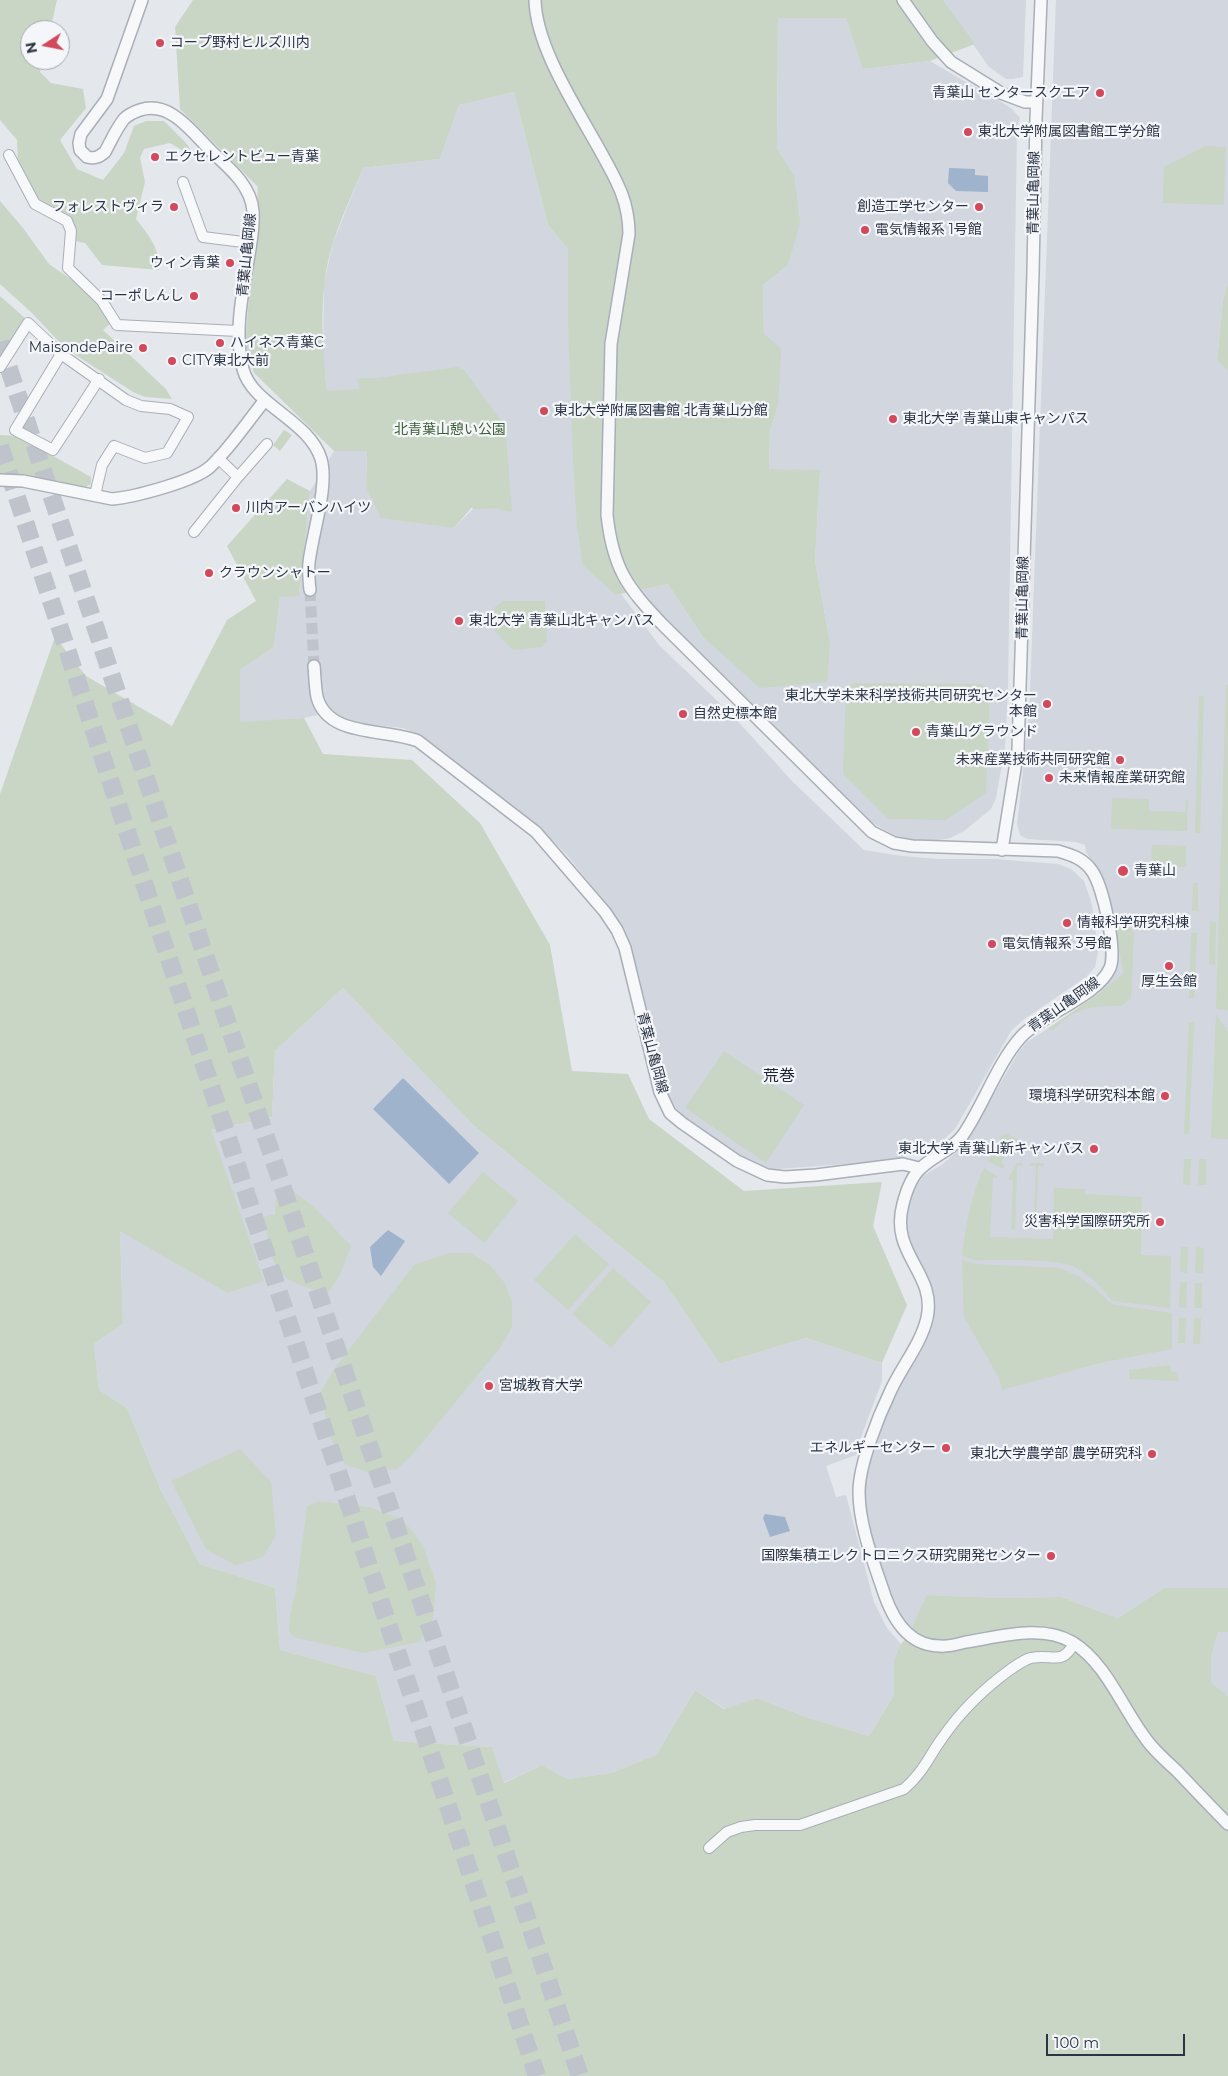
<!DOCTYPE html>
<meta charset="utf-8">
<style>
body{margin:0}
#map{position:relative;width:1228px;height:2076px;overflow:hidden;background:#e4e7ec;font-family:Montserrat,sans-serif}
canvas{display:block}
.north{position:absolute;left:20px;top:20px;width:50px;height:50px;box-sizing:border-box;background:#f4f6f9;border:1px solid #a4a8b1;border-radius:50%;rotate:259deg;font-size:14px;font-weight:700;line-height:20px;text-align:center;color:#2b3445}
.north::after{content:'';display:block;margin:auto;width:18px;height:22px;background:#d1495b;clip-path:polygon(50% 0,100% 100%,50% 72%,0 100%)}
.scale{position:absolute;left:1046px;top:2034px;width:139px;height:22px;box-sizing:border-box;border:2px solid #2b3445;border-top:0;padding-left:6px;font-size:15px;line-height:18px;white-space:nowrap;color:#2b3445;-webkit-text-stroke:4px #f4f6f9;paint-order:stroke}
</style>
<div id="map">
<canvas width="1228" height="2076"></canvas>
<div class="north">N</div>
<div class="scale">100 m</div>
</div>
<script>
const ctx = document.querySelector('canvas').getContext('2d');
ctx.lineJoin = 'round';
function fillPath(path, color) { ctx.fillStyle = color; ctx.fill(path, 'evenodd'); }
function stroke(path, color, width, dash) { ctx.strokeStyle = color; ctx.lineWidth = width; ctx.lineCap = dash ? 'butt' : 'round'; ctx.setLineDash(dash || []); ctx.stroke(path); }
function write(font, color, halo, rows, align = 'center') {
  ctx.font = font + ' Montserrat,"Noto Sans JP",sans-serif'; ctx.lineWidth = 4.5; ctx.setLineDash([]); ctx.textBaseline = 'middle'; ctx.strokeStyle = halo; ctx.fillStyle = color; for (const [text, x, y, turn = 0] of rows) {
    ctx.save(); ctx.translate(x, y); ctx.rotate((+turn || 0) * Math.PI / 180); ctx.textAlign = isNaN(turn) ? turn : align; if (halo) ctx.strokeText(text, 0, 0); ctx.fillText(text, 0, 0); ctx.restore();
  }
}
fillPath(new Path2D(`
 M 943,0 L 1026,0 L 1023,77 L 1013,79 L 1006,79 L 988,66 Z
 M 1056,0 L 1228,0 L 1228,283 L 1223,300 L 1217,361 L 1228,371 L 1228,1588 L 1164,1588 L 1118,1618 L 1061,1597 L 1004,1598 L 926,1595 L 912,1629 L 904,1623 L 895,1608 L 883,1576 L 867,1526 L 863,1497 L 867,1474 L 886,1415 L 897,1386 L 915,1357 L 930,1285 L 908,1240 L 905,1217 L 908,1204 L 914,1190 L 923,1176 L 943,1164 L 965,1144 L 1018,1053 L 1027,1042 L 1081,1007 L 1099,993 L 1109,981 L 1114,971 L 1118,949 L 1099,872 L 1086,852 L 1085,845 L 1076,842 L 1027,839 L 1020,835 L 1017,824 L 1029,717 Z
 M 778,18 L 846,18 L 864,69 L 930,61 L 971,85 L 986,92 L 1012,109 L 1020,118 L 1017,129 L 1008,687 L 1005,748 L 996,798 L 991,809 L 964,831 L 950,838 L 934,841 L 913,840 L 894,835 L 871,822 L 637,590 L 668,584 L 702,636 L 830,642 L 815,561 L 820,471 L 769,469 L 770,431 L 778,406 L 764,334 L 763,285 L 788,265 L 794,175 L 777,148 Z
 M 514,92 L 548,225 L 568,249 L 568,324 L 572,374 L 616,595 L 621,594 L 659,645 L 734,717 L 792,781 L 864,850 L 902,856 L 939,859 L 995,859 L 1058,864 L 1071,869 L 1084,881 L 1092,905 L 1096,934 L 1098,952 L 1095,967 L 1086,977 L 1023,1020 L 1011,1031 L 955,1129 L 940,1143 L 913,1151 L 898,1160 L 765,1170 L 752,1164 L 684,1116 L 675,1107 L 666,1090 L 636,964 L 621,926 L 610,908 L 566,854 L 536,824 L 418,734 L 403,728 L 347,722 L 333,711 L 304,718 L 240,723 L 240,670 L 274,647 L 280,597 L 299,595 L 310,491 L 334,451 L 367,451 L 366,487 L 454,528 L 473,509 L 469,500 L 327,391 L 323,355 L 324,284 L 333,243 L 363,168 L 440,159 L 459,105 Z
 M 343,988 L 473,1125 L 664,1282 L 720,1364 L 806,1338 L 882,1363 L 882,1381 L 860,1440 L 856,1455 L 826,1466 L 836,1497 L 846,1495 L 874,1602 L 887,1628 L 901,1644 L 894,1659 L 894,1695 L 869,1736 L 809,1718 L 757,1698 L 725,1709 L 695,1690 L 656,1755 L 611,1773 L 568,1779 L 542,1765 L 503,1783 L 492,1747 L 394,1741 L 376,1676 L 280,1650 L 275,1588 L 200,1564 L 160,1488 L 127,1408 L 99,1390 L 94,1344 L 123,1324 L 120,1230 L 227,1293 L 211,1130 L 272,1117 L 275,1051 Z
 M 1218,1632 L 1228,1632 L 1228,1696 L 1211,1682 L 1211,1658 Z`), '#d2d6de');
fillPath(new Path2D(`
 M 0,0 L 57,0 L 50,30 L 30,30 L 30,60 L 43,60 L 40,72 L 51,83 L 83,89 L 86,108 L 60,140 L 77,169 L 103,180 L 124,153 L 134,126 L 146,121 L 164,121 L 186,143 L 197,159 L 170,143 L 144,149 L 140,158 L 145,182 L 136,219 C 148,234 161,250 159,270 L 102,265 L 85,243 L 74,241 L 73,221 L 44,207 L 18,166 L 17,140 L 0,120 Z
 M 193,0 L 943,0 L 975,44 L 930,61 L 863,69 L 846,18 L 778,18 L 777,148 L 794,175 L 800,223 L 788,265 L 763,285 L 764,334 L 781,348 L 778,406 L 770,431 L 769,469 L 820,470 L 815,561 L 830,642 L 827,682 L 760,688 L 702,636 L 668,584 L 616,595 L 583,565 L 577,527 L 573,459 L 568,324 L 568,249 L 548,225 L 514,92 L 459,105 L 440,159 L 363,168 C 353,193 341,218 333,243 C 318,290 322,343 327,391 L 360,389 L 357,378 L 377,378 L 457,367 L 464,370 L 503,423 L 506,435 L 512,512 L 492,508 L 473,509 L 472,507 L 454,528 L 381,518 L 366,487 L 367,451 L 334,451 L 254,373 L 247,351 L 246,333 L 258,187 L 180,109 L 175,27 Z
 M 1205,146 L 1226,147 L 1224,205 L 1163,203 L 1164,167 Z
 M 0,201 L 23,228 L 49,264 L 96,297 L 111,323 L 103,330 L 166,389 L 172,399 L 145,397 L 133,392 L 65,348 L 32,313 L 0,284 Z
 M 1228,283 L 1228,371 L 1217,361 L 1223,300 Z
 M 0,296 L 25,318 L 0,357 Z
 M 284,430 L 292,435 L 280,451 L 273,445 Z
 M 0,435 L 17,436 L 91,477 L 91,484 L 83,488 L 62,482 L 0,473 Z
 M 287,479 L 310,491 L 299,596 L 280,597 L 274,647 L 240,670 L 240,722 L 304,718 L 323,754 L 412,760 L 480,823 L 550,945 L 572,1071 L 628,1074 L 649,1119 L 744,1191 L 882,1182 L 873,1226 L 907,1305 L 882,1363 L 806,1338 L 720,1364 L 664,1282 L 473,1125 L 343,988 L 275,1051 L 272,1117 L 211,1130 L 264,1281 L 227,1293 L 120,1231 L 123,1324 L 94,1344 L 99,1390 L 127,1408 L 160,1488 L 200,1564 L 275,1588 L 280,1650 L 376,1676 L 394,1741 L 492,1747 L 504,1783 L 542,1765 L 568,1779 L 611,1773 L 656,1755 L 695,1690 L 724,1709 L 757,1698 L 809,1718 L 869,1736 L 894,1695 L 894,1659 L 901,1644 L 909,1635 L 926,1595 L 1004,1598 L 1061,1597 L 1118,1618 L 1164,1588 L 1228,1588 L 1228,1632 L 1218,1632 L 1211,1658 L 1211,1682 L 1228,1696 L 1228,2076 L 0,2076 L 0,794 L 55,637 L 86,676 L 172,726 L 227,620 L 256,601 L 227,546 Z
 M 503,601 L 545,601 L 547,641 L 542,647 L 513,650 L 495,631 L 494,608 Z
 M 853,683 L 982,684 L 990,691 L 986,793 L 946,820 L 888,819 L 843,774 L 846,689 Z
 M 1226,685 L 1228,685 L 1228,1010 L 1216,1009 Z
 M 1199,696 L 1204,696 L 1200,833 L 1195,833 Z
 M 1112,798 L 1149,799 L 1149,811 L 1185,812 L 1186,800 L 1188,800 L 1187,831 L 1111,829 Z
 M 1152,845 L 1186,846 L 1186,867 L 1151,866 Z
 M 1193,883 L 1198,883 L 1198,911 L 1192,911 Z
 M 1210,921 L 1216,922 L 1215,965 L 1209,964 Z
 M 1120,927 L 1129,927 L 1134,933 L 1131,998 L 1121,1006 C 1090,1006 1076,1007 1053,1030 L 1047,1029 L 1100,993 L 1124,973 L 1115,933 Z
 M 1191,933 L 1197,933 L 1194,999 L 1189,998 Z
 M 1216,1014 L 1228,1032 L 1228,1139 L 1211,1138 Z
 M 1189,1022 L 1194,1023 L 1189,1134 L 1184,1134 Z
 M 724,1051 L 804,1105 L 766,1163 L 685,1108 Z
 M 1007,1134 L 1036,1149 C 1018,1148 1011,1145 1001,1162 L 1005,1167 L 1001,1168 L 988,1161 L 1002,1135 Z
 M 1184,1159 L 1191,1159 L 1190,1185 L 1183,1184 Z
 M 1199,1159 L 1206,1159 L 1206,1185 L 1198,1185 Z
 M 1017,1163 L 1022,1163 L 1022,1165 L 1017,1166 L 1015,1230 L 1011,1229 L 1013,1180 L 1008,1179 Z
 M 1030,1163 L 1044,1163 L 1044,1166 L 1038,1166 L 1036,1230 L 1034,1230 L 1036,1166 L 1030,1166 Z
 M 984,1168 L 998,1177 L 993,1178 L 990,1237 L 1053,1239 L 1054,1188 L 1085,1189 L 1085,1194 L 1142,1197 L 1141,1255 L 1171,1256 L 1170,1308 L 1112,1301 C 1105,1290 1090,1276 1078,1269 C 1059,1257 999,1261 974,1260 L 962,1256 C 966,1225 970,1197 984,1168 Z
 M 483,1172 L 518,1201 L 484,1243 L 448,1213 Z
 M 293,1191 L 314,1207 L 351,1246 L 340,1275 L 328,1293 C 273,1280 273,1270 264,1217 L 275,1214 L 277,1193 Z
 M 575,1234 L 609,1264 L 568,1310 L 534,1280 Z
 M 1181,1247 L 1188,1247 L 1187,1273 L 1180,1272 Z
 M 1196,1247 L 1204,1248 L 1203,1273 L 1195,1273 Z
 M 449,1253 L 470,1253 L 489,1264 L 504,1282 L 512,1301 L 512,1327 L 500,1348 L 411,1456 L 397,1469 L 367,1472 L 345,1464 L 329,1435 L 321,1392 L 332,1372 L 414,1265 Z
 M 962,1260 L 977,1264 L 1060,1268 L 1080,1277 L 1098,1291 L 1111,1304 L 1172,1313 L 1172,1349 L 1100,1363 L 1002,1390 L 999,1378 L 964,1317 Z
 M 613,1268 L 651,1302 L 611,1348 L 572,1314 Z
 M 1180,1282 L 1187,1282 L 1186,1308 L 1179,1307 Z
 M 1195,1283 L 1202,1283 L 1202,1308 L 1194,1308 Z
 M 1179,1318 L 1186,1318 L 1185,1343 L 1178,1343 Z
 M 1194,1318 L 1201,1318 L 1200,1344 L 1193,1344 Z
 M 1170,1365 L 1171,1371 L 1176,1372 L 1179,1381 L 1129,1379 L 1129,1370 Z
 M 240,1449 L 271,1482 L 276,1535 L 263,1557 L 235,1565 L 206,1549 L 171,1481 Z
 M 318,1501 L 369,1507 L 403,1520 L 423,1545 L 436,1583 L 433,1619 L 419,1642 L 363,1653 L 293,1637 L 289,1631 L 290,1615 L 296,1589 L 307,1507 Z`), '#c9d6c5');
fillPath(new Path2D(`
 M 949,168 L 975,169 L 975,175 L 988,176 L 988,192 L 956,191 L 948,183 Z
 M 403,1078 L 479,1153 L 449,1184 L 373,1109 Z
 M 388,1230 L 405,1241 L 381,1276 L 373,1267 L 370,1247 Z
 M 765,1514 L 785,1517 L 790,1531 L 770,1537 L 763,1518 Z`), '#9fb4cc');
stroke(new Path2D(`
 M 310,590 L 314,666`), '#bfc3cb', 11, [11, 5.5]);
stroke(new Path2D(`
 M 0,342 L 580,2076
 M 0,446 L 537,2076`), '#bfc3cb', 18, [18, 9]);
const minor = new Path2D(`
 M 9,155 L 35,204 L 67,221 L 71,231 L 68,268 L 102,301 L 117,325 L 238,331
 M 183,182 L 203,237 L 251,243
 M 61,354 L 15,430 L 53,450 L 99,379
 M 0,367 L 28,323 L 61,354 L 126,400 L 141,406 L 170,409 L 188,417 L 167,453 L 145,458 L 114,446 L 102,465 L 95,495
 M 218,458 L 238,477 L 267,444
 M 194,532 L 238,477
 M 709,1848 L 727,1832 L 741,1827 L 755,1825 L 800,1825 L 904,1789 C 923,1773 929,1756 943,1737 C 961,1711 986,1687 1011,1669 C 1017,1665 1025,1659 1031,1658 C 1052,1653 1062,1667 1074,1643`);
const tertiary = new Path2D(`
 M 142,0 L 107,99 L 81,134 L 79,143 L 80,150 L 87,157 C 95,159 99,157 105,152 C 111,141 116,129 124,119 C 128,115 134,112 140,110 C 170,100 192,132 211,151 C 228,167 251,185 253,211 C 254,224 252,236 250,249 C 244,287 233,330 243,369 C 252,405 309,420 321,459 C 329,486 312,534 309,563 C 308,572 309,581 310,590
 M 535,0 C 536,49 580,113 603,156 C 618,183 629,203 629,234 L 611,344 L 607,515 C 613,569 627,587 663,625 L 872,832 L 894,843 L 912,846 L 1058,851 C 1072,855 1084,859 1092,871 C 1103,886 1117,951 1110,968 C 1098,996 1042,1014 1021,1037 C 998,1062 983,1106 963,1135 C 951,1151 934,1155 921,1168 C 912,1176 906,1192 903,1204 C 889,1254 937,1273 927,1318 C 921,1344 902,1366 891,1390 C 879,1415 859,1464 859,1492 C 859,1526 874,1563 885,1596 C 894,1621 910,1646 940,1646 C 948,1647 958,1644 966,1642 C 999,1637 1041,1624 1072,1642 C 1108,1664 1123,1711 1149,1743 C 1157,1753 1167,1762 1177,1771 C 1194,1789 1211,1807 1228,1824
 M 903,0 L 932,41 L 951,62 L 1001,93 L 1025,102 L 1036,102
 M 0,480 L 23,481 L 112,499 C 134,497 196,481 211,466 C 231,447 248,421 265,400
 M 314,666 C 315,676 315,687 317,697 C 328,738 386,728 418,741 L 536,832 L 605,912 L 617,930 L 625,948 L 660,1092 L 670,1113 L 682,1123 L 737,1161 L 767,1175 L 785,1177 L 816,1175 L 903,1164 L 919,1168
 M 1002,850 L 1018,750 L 1033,273 L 1036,119 L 1041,0`);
stroke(minor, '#a9aeb7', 12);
stroke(tertiary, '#a9aeb7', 14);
stroke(minor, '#f7f8fa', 10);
stroke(tertiary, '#f7f8fa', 11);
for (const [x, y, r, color] of [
 [160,43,5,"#d1495b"],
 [1100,93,5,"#d1495b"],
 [968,132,5,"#d1495b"],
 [155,157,5,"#d1495b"],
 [174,207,5,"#d1495b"],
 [979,207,5,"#d1495b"],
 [865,230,5,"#d1495b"],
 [230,263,5,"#d1495b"],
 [194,296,5,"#d1495b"],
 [220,343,5,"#d1495b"],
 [143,348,5,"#d1495b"],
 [172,361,5,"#d1495b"],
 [544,411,5,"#d1495b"],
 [893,419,5,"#d1495b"],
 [236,508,5,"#d1495b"],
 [209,573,5,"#d1495b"],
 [459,621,5,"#d1495b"],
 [1047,704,5,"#d1495b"],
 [683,714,5,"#d1495b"],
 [916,732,5,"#d1495b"],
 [1120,760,5,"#d1495b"],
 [1049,778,5,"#d1495b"],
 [1123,871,6,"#d1495b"],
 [1067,923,5,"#d1495b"],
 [992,944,5,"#d1495b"],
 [1169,966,5,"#d1495b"],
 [1165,1096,5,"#d1495b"],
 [1094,1149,5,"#d1495b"],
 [1160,1222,5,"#d1495b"],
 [489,1386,5,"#d1495b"],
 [946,1448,5,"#d1495b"],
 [1152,1454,5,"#d1495b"],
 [1051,1556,5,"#d1495b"]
]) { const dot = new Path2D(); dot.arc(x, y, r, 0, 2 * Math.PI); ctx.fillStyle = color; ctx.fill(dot); stroke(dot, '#f4f6f9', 2); }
write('14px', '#2b3445', '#f4f6f9', [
 ["コープ野村ヒルズ川内",170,43],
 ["青葉山 センタースクエア",1090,93,"right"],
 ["東北大学附属図書館工学分館",978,132],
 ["エクセレントビュー青葉",165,157],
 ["フォレストヴィラ",164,207,"right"],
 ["創造工学センター",969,207,"right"],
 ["電気情報系 1号館",875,230],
 ["ウィン青葉",220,263,"right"],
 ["コーポしんし",184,296,"right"],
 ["ハイネス青葉C",230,343],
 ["MaisondePaire",133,348,"right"],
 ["CITY東北大前",182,361],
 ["東北大学附属図書館 北青葉山分館",554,411],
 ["東北大学 青葉山東キャンパス",903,419],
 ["川内アーバンハイツ",246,508],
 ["クラウンシャトー",219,573],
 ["東北大学 青葉山北キャンパス",469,621],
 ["東北大学未来科学技術共同研究センター",1037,696,"right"],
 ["本館",1037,712,"right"],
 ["自然史標本館",693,714],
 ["青葉山グラウンド",926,732],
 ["未来産業技術共同研究館",1110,760,"right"],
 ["未来情報産業研究館",1059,778],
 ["青葉山",1134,871],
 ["情報科学研究科棟",1077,923],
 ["電気情報系 3号館",1002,944],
 ["厚生会館",1169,982,"center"],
 ["環境科学研究科本館",1155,1096,"right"],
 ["東北大学 青葉山新キャンパス",1084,1149,"right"],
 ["災害科学国際研究所",1150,1222,"right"],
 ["宮城教育大学",499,1386],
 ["エネルギーセンター",936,1448,"right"],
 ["東北大学農学部 農学研究科",1142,1454,"right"],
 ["国際集積エレクトロニクス研究開発センター",1041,1556,"right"]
], 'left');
write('14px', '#2b3445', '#f4f6f9', [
 ["青葉山亀岡線",1034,193,-89],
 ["青葉山亀岡線",247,255,-84],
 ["青葉山亀岡線",1023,598,-89],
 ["青葉山亀岡線",1064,1005,-35],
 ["青葉山亀岡線",652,1053,75]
]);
write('14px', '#3f6138', '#f4f6f9', [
 ["北青葉山憩い公園",450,430]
]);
write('16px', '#1d2536', '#f4f6f9', [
 ["荒巻",779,1076]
]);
</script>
